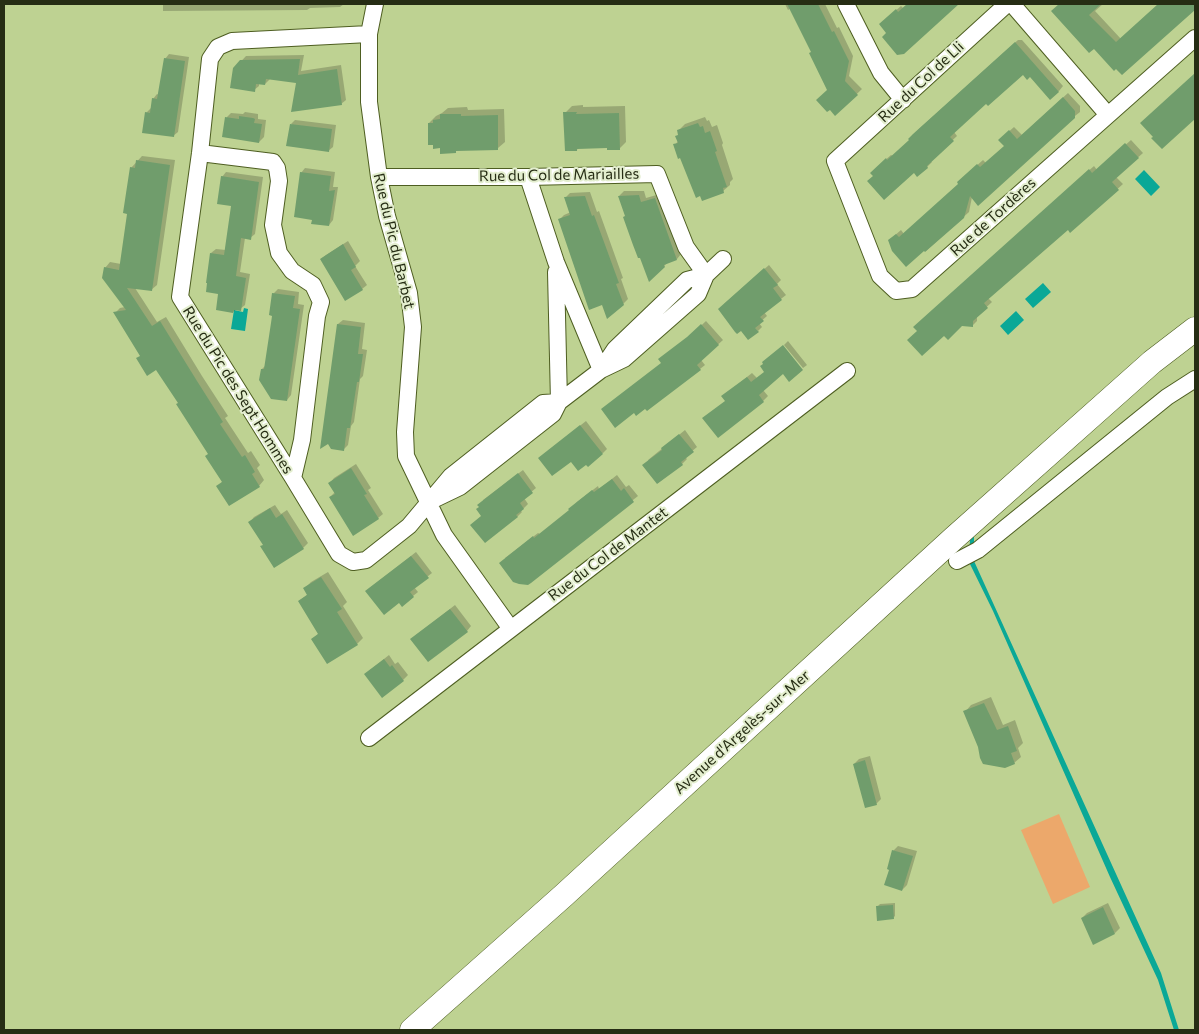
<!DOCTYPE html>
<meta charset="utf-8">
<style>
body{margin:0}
#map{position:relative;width:1199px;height:1034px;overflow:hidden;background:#bed292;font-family:Commissioner,sans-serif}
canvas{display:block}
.frame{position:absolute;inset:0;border:5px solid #262d14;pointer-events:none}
</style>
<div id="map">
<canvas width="1199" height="1034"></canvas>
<div class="frame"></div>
</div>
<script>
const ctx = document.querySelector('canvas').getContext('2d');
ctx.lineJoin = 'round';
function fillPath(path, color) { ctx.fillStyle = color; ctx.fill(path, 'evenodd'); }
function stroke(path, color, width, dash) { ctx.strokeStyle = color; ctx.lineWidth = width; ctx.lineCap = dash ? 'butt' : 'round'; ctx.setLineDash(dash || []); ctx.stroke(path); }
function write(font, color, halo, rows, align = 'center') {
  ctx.font = font + ' Commissioner,sans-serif'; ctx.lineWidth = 4; ctx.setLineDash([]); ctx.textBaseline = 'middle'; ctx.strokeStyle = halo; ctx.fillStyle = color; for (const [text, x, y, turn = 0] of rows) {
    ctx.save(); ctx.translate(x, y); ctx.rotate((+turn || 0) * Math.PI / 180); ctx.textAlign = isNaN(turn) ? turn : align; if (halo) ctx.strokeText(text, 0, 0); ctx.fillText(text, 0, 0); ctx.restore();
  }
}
fillPath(new Path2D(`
 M 1059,814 L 1090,887 L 1053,904 L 1021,830 Z`), '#eca86b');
fillPath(new Path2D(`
 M 1144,170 L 1160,187 L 1151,196 L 1135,179 Z
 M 1043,283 L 1051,292 L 1033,308 L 1025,299 Z
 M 244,308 L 248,309 L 245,331 L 231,329 L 234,310 L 243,312 Z
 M 1016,311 L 1024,320 L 1008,335 L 1000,326 Z
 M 974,535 L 974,561 L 1161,973 L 1179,1030 L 1174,1030 L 1158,980 L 1110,877 L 993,611 L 969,562 L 970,539 Z`), '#0aa897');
fillPath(new Path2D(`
 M 163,4 L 344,4 L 340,7 L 310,8 L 307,10 L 163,11 Z
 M 785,4 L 825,4 L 837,28 L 839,27 L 853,56 L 849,76 L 862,89 L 836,114 L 829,90 L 813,51 L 791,8 L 788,10 Z
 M 908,4 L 957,4 L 903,52 L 888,33 L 885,20 L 901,6 L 903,8 Z
 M 1060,4 L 1103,4 L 1095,11 L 1121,39 L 1159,4 L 1195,4 L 1195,8 L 1122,74 L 1053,11 Z
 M 1018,40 L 1022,40 L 1063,86 L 1059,91 L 1050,98 L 1030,75 L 1023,73 L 986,103 L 954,132 L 957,136 L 930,161 L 932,162 L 927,167 L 914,171 L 874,176 L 876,168 L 891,155 L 893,156 L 911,140 L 919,129 Z
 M 169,54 L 189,57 L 178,132 L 173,136 L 146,113 L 151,108 L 153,99 L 157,94 L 159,95 L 165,59 Z
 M 304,55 L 301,71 L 341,65 L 346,100 L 341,104 L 297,82 L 270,79 L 265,84 L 259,83 L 259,86 L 254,90 L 234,69 L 246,56 Z
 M 1068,93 L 1080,106 L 1080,112 L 972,197 L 969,212 L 926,251 L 894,236 L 901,230 L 904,234 L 960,183 L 974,168 L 983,160 L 986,163 L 1005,146 L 1005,135 L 1014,127 L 1022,135 Z
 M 583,105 L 583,107 L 625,106 L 626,142 L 619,149 L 609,147 L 578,148 L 577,150 L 565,113 L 572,106 Z
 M 467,107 L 468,110 L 504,109 L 505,142 L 498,148 L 457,150 L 455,152 L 442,147 L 429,123 L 436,116 L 442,113 L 448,108 Z
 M 245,112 L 258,114 L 258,119 L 266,120 L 264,137 L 259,142 L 224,136 L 227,117 L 231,113 L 243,114 Z
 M 705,117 L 707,121 L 709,120 L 712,127 L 717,125 L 723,143 L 722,145 L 733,179 L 730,182 L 730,185 L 723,191 L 675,145 L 678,141 L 679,134 L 678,131 L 685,124 Z
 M 295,120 L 336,125 L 333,147 L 328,151 L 291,124 Z
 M 1131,140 L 1143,153 L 1116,177 L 1123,184 L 1071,231 L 1068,229 L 988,298 L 992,302 L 977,316 L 977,321 L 972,326 L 971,276 L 1094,166 L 1097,170 Z
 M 142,156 L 175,160 L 157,285 L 151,290 L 135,288 L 157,322 L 166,317 L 202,376 L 228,416 L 225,418 L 248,453 L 251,451 L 260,465 L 257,468 L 264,480 L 259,486 L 229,505 L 218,486 L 223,481 L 209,454 L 179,403 L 157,369 L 141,355 L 115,313 L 120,308 L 125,307 L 105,268 L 110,262 L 121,264 L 128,213 L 131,168 Z
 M 305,168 L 335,172 L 333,187 L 338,187 L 333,220 L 329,225 L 301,173 Z
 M 226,172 L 263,177 L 255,234 L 250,238 L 245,238 L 240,272 L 250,274 L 245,305 L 240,309 L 236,309 L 233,312 L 219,293 L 211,253 L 216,249 L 226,250 L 232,205 L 222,177 Z
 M 624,191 L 644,191 L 646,198 L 660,194 L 681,254 L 677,259 L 669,261 L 664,266 L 626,216 L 619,196 Z
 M 590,192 L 597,212 L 599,211 L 623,278 L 621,279 L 628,299 L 623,304 L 603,303 L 559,220 L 564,215 L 571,212 L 566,197 L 570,193 Z
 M 348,241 L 360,261 L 355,266 L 367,285 L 362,289 L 321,259 L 326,255 Z
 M 769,265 L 781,280 L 777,284 L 786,295 L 764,312 L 767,316 L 759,323 L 762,327 L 758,331 L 724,304 Z
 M 278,289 L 299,292 L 298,304 L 304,305 L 291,395 L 287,400 L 262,369 L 266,365 L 273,324 L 273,294 Z
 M 343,320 L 365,323 L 362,349 L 367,350 L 363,376 L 360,379 L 354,422 L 351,426 L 348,445 L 343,450 L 328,443 L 338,324 Z
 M 706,321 L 723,340 L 701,360 L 705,365 L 700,369 L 662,363 Z
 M 788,341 L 807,365 L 803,368 L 784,345 Z
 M 784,372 L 763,390 L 768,396 L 763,401 L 718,436 L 728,392 L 752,373 L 757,378 Z
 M 586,421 L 607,449 L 603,453 L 571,460 L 539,458 Z
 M 685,430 L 697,447 L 685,457 L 687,459 L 682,464 L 658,483 L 648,460 Z
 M 356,464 L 371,488 L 368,490 L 383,514 L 378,518 L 330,497 L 335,492 L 330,483 L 334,478 Z
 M 523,470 L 536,488 L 524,498 L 528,504 L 521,511 L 522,512 L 517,517 L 483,515 L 483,500 Z
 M 617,475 L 626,487 L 629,485 L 638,496 L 528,583 L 505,558 L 538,533 L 540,534 L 572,509 L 577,502 L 598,486 L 599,489 Z
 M 275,505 L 281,514 L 287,510 L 308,543 L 303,548 L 275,566 L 264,544 L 250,522 L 254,517 Z
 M 416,552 L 432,573 L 414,587 L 418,592 L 413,596 L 399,602 L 371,587 Z
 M 328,572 L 347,602 L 343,606 L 363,638 L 357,644 L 313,639 L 319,633 L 299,601 L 308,594 L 305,588 L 311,582 Z
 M 455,605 L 471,626 L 467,631 L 416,635 Z
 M 389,655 L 395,664 L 398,662 L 408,675 L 403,680 L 370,670 Z
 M 991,697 L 1003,725 L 1015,720 L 1023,743 L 1018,748 L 1021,757 L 1014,763 L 979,747 L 965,712 L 971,705 Z
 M 870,756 L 881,799 L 876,804 L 854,764 L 859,759 Z
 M 898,846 L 917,851 L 907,885 L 902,890 L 893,851 Z
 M 895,903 L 895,916 L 893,918 L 878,906 L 880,904 Z
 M 1108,903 L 1120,928 L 1115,933 L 1082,918 L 1087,913 Z`), '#0003');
fillPath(new Path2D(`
 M 787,4 L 818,4 L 832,32 L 834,31 L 849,61 L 845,81 L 858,95 L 835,116 L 830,110 L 827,112 L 816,100 L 827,90 L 809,53 L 811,52 Z
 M 907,4 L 959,4 L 904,54 L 897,55 L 882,37 L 886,33 L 879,24 L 896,9 L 898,12 Z
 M 1059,4 L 1101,4 L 1089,15 L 1116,42 L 1158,4 L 1195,4 L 1195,10 L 1122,75 L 1116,69 L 1114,71 L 1094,49 L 1089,53 L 1051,11 Z
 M 1015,42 L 1059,92 L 1050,100 L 1030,77 L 1027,80 L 1023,75 L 988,106 L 986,104 L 950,137 L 954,141 L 927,166 L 928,168 L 917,177 L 914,173 L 884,200 L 867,181 L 873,176 L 870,173 L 886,158 L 887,160 L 909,140 L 908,139 L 913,134 Z
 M 164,58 L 185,61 L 174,137 L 142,133 L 145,112 L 150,113 L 152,98 L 157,99 Z
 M 300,59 L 298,75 L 337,69 L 342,105 L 291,112 L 296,83 L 266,79 L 265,85 L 256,84 L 255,92 L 230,88 L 233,68 L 240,60 Z
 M 1195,73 L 1195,119 L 1162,149 L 1151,138 L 1153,137 L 1140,123 Z
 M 1063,97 L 1075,111 L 1075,118 L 978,206 L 970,196 L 964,218 L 925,252 L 924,251 L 906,267 L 892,251 L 888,240 L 896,234 L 899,237 L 958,184 L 957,182 L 977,164 L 980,167 L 1004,146 L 998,140 L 1009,130 L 1017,139 Z
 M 563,112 L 577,112 L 576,114 L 619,113 L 620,150 L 607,150 L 607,148 L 577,149 L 577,151 L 565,151 Z
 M 440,114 L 461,114 L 461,116 L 498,115 L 498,150 L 456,151 L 456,153 L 440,154 L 440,148 L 433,149 L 433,145 L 428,145 L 428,123 L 433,123 L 433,120 L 440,119 Z
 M 239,116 L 253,118 L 255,119 L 254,123 L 262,124 L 259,143 L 222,137 L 225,117 L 239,119 Z
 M 698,123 L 700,127 L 703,126 L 705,133 L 710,131 L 717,151 L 715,152 L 727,187 L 723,188 L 724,193 L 702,201 L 700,196 L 696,198 L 680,158 L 678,159 L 673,144 L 678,143 L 675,136 L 678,135 L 677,130 Z
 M 290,124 L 332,129 L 329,152 L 286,146 Z
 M 1125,143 L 1139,158 L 1112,182 L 1119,190 L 1070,233 L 1068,230 L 984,303 L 988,308 L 973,321 L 973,327 L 962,326 L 948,340 L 944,336 L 922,356 L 907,340 L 917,331 L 913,327 L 1089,169 L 1092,173 Z
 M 136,160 L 170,165 L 152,291 L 127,288 L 152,326 L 160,321 L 197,381 L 223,422 L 220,424 L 242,457 L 245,455 L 255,472 L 252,474 L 260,487 L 229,506 L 216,486 L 222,482 L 205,456 L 208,454 L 176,404 L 178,403 L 156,370 L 147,376 L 136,358 L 140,356 L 113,312 L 126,310 L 102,278 L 104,267 L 119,270 L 127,214 L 123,213 L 130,167 L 135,168 Z
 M 300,172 L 331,176 L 329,191 L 335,190 L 329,226 L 311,224 L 312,220 L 294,217 Z
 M 221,176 L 259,182 L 251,240 L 241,238 L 236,276 L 246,278 L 241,311 L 234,310 L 233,313 L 216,310 L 218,294 L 206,292 L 207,283 L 206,283 L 210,253 L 224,255 L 231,206 L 217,204 Z
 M 639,195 L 641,202 L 655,198 L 677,260 L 664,265 L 665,267 L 649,282 L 640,258 L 638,258 L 633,245 L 623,217 L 625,216 L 618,196 Z
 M 585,196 L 592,216 L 594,215 L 604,242 L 619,283 L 616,284 L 624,305 L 607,319 L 602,305 L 589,310 L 558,219 L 570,215 L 564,197 Z
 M 343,244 L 356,267 L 351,270 L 363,290 L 345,301 L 320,259 Z
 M 764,268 L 778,285 L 773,288 L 782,300 L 760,317 L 764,321 L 755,328 L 759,332 L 748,340 L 741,331 L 737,334 L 735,332 L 718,309 Z
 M 272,293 L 295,296 L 293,308 L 300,309 L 287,401 L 271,399 L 259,380 L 261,369 L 264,369 L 271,323 L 272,316 L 269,315 Z
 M 337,324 L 361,327 L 358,354 L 363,354 L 359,382 L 357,382 L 350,428 L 347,428 L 344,451 L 331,449 L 328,444 L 320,449 Z
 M 701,324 L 719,345 L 697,365 L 701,370 L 647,411 L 645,409 L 636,416 L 634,413 L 615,428 L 601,409 L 661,363 L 658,359 L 687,337 Z
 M 783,345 L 803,370 L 789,382 L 783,374 L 759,395 L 764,402 L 718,438 L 702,418 L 725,401 L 721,396 L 747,377 L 751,382 L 764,372 L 760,366 L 763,364 L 762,362 Z
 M 580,425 L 603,454 L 588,467 L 586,465 L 578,471 L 571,462 L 552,476 L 538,458 Z
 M 679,434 L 694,452 L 681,462 L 683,465 L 657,484 L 642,465 L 662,450 L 661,448 Z
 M 351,468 L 367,494 L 364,495 L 379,519 L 353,536 L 329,497 L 335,494 L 328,483 Z
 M 518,473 L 533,493 L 520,503 L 524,509 L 516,515 L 518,517 L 485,543 L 470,525 L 481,516 L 476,509 L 479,507 L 477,505 Z
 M 612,479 L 621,491 L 624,488 L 634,502 L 531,583 L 528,585 L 519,584 L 513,582 L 499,563 L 533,536 L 534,538 L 569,510 L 568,509 L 592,490 L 594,492 Z
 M 270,508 L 276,518 L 282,514 L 304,549 L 274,568 L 260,546 L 263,545 L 248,522 Z
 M 411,556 L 429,578 L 410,592 L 414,597 L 402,607 L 399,603 L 384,615 L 365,591 Z
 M 321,577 L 342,609 L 337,612 L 358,645 L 327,664 L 311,639 L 318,634 L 298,601 L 307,595 L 303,588 Z
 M 450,609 L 468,632 L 428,662 L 410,639 Z
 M 384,659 L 390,667 L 392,665 L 404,681 L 382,698 L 364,674 Z
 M 984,703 L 997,730 L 1008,726 L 1017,751 L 1011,753 L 1015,764 L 1005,768 L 983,764 L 980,758 L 978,747 L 963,711 Z
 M 865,760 L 877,805 L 865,808 L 853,764 Z
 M 892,850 L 913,856 L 902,891 L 884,885 L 889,870 L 887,869 Z
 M 893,905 L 894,919 L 877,921 L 876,906 Z
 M 1103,907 L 1115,934 L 1093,945 L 1081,918 Z`), '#709d6c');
const minor = new Path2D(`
 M 375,4 L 369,34 L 369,102 L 379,177 L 387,216 L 409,293 L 413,327 L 405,432 L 406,456 L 444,535 L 511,629
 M 846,4 L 881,73 L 903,100
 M 1007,4 L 835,161 L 880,276 L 896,291 L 912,289 L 1195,38
 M 1012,4 L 1108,115
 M 369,34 L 232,41 L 218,47 L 210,59 L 200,153 L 180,297 L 293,478 L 339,554 L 353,562 L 366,560 L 409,526 L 451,476 L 543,403 L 559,402
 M 200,153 L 273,162 L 277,168 L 279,181 L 273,225 L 279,253 L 292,271 L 313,285 L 321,302 L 317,316 L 302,440 L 293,478
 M 379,177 L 528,177 L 657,174 L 686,247 L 706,275
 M 528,177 L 556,262 L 601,370
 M 556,272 L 559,402
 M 601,370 L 615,349 L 687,280 L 706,275
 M 435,499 L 460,487 L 553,414 L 559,402 L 601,370 L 624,359 L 698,294 L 706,275 L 723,259
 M 957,561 L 978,550 L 1167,397 L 1195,379
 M 369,738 L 847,371`);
const secondary = new Path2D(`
 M 412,1030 L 563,896 L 954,538 L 1152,362 L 1195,329`);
stroke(minor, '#4e5e21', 18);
stroke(secondary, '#4e5e21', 25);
stroke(minor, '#fff', 16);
stroke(secondary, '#fff', 24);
write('15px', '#262d14', '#e3eece', [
 ["Rue du Col de Lli",921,82,-43],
 ["Rue du Col de Mariailles",559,175,-1],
 ["Rue de Tordères",993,217,-42],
 ["Rue du Pic du Barbet",394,241,77],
 ["Rue du Pic des Sept Hommes",238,390,58],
 ["Rue du Col de Mantet",608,554,-37],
 ["Avenue d'Argelès-sur-Mer",742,732,-42]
]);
</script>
